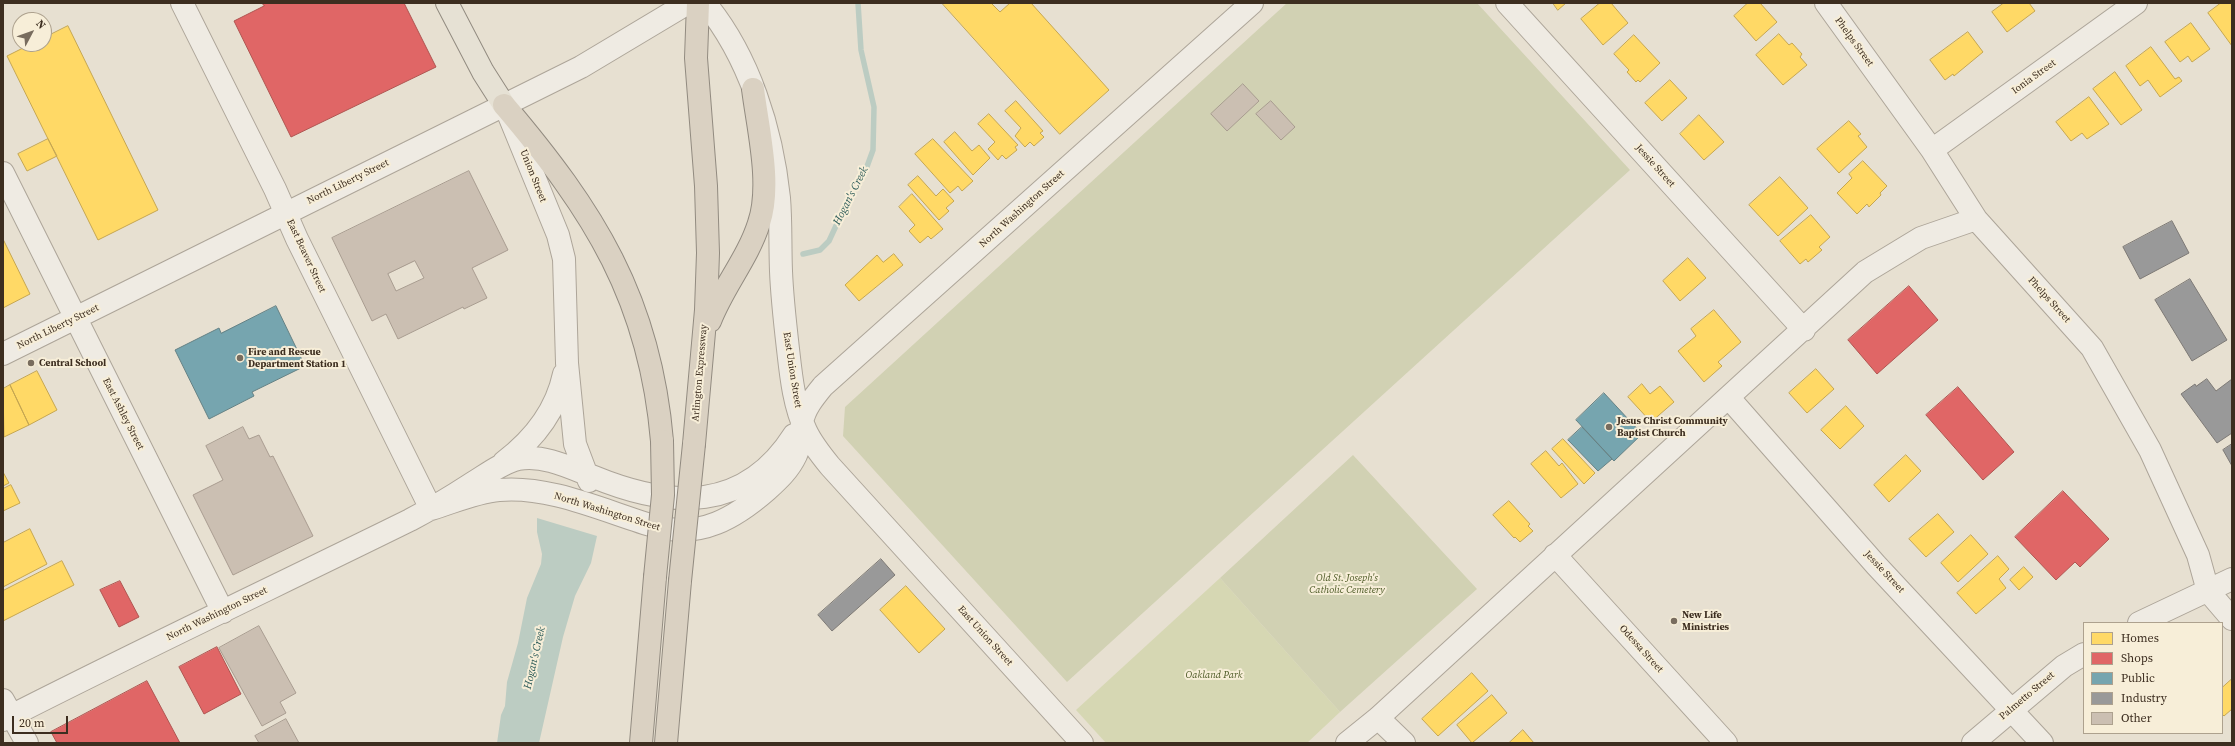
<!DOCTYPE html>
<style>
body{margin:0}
#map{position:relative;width:2235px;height:746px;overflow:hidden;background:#e7e0d1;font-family:"Source Serif 4",serif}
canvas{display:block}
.frame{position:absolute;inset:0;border:4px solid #3d2e20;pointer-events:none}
.legend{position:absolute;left:2083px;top:622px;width:140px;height:112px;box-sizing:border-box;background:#f7eed8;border:1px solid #ada18e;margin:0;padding:5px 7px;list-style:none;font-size:12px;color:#3d2e20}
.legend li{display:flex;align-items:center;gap:8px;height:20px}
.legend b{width:20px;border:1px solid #ada18e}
.north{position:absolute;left:12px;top:12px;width:40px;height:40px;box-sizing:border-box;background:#f7eed8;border:1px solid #ada18e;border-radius:50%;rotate:49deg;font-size:11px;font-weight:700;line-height:16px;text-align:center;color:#3d2e20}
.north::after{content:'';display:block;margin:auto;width:14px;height:18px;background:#786c5e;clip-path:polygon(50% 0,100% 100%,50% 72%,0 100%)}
.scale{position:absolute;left:12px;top:716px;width:56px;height:18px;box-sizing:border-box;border:2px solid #3d2e20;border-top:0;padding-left:5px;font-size:12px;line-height:14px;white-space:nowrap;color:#3d2e20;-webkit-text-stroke:3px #f7eed8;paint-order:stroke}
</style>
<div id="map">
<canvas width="2235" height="746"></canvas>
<div class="frame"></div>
<ul class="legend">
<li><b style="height:11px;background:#ffd966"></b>Homes</li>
<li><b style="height:11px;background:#e06666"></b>Shops</li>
<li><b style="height:11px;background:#76a5af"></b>Public</li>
<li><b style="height:11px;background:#999"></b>Industry</li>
<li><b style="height:11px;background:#cbbfb2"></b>Other</li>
</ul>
<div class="north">N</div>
<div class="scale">20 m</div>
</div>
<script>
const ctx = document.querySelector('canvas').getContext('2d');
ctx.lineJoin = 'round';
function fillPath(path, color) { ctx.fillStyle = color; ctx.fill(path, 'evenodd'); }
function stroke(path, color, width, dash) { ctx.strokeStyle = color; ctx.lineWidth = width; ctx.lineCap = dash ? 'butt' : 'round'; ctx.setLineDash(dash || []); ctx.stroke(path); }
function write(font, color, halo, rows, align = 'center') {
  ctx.font = font + ' "Source Serif 4",serif'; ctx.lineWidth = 4; ctx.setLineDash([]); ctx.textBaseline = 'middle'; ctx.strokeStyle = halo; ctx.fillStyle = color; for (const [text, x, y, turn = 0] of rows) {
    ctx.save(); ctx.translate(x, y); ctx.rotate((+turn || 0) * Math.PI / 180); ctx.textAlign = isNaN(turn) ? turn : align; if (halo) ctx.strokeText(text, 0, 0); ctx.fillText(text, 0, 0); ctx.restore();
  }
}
fillPath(new Path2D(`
 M 1220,578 L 1340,712 L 1307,743 L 1106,743 L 1076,710 Z`), '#d6d7b3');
fillPath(new Path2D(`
 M 1287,3 L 1477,3 L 1630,170 L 1067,682 L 843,436 L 845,407 Z
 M 1353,455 L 1477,589 L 1340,712 L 1220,578 Z`), '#d1d1b3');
fillPath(new Path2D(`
 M 537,518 L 597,536 L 591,563 L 575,596 L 563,637 L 539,743 L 497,743 L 501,715 L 505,706 L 507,682 L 518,643 L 527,598 L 541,564 L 542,554 L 537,532 Z`), '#bcccc2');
const homes = new Path2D(`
 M 942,3 L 991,3 L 1000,12 L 1010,3 L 1031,3 L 1109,90 L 1060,134 Z
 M 1553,3 L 1566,3 L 1558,10 Z
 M 1600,3 L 1611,3 L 1628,23 L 1603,45 L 1581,19 Z
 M 1748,3 L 1760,3 L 1777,22 L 1756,41 L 1734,16 Z
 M 2004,3 L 2029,3 L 2035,11 L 2007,32 L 1992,12 Z
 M 2221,3 L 2232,3 L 2232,46 L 2208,13 Z
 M 2191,23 L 2210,49 L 2192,62 L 2188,56 L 2180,62 L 2165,42 Z
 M 68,26 L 158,210 L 98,240 L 7,56 L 31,44 L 44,44 L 44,38 Z
 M 1968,32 L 1983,52 L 1954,76 L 1953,74 L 1945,80 L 1930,60 Z
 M 1779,34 L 1789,45 L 1792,43 L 1802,54 L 1800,57 L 1807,65 L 1783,85 L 1756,55 Z
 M 1634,35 L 1660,63 L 1640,82 L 1638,80 L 1636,82 L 1627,72 L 1629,70 L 1614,54 Z
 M 2151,47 L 2175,79 L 2179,77 L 2182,81 L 2160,97 L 2148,80 L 2140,86 L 2126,66 Z
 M 2115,72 L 2142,110 L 2121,125 L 2093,89 Z
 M 1670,80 L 1687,98 L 1662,121 L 1645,103 Z
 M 2089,97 L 2109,124 L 2087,139 L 2082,133 L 2071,141 L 2056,122 Z
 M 1016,101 L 1043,131 L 1040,133 L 1044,137 L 1034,146 L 1030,142 L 1025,147 L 1015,136 L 1021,128 L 1005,111 Z
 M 989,114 L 1018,145 L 1015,147 L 1017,150 L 1006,159 L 1002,155 L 998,160 L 988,149 L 995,142 L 978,124 Z
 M 1699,115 L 1724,142 L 1704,160 L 1680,134 Z
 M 1849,121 L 1861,134 L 1858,136 L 1867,147 L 1839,173 L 1817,149 Z
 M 955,132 L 972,151 L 979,145 L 990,158 L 973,175 L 944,142 Z
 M 48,139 L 57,156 L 27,171 L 18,154 Z
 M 933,139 L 973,181 L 962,191 L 958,186 L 950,193 L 915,154 Z
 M 1863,161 L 1887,186 L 1880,193 L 1881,195 L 1869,207 L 1867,204 L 1857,214 L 1837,193 L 1852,178 L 1849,174 Z
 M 918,176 L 936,196 L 943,189 L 954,201 L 946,208 L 949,211 L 939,220 L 908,185 Z
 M 1780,177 L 1808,208 L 1778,236 L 1749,205 Z
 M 912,194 L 943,229 L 931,239 L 928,236 L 920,243 L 909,231 L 915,225 L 899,207 Z
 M 1811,215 L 1830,237 L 1819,247 L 1822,250 L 1808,262 L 1806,259 L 1800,264 L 1780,241 Z
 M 3,239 L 30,294 L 3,308 Z
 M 894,254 L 903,265 L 859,301 L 845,285 L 877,255 L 883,262 Z
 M 1688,258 L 1706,278 L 1680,301 L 1663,281 Z
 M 1714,310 L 1741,342 L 1718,362 L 1722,366 L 1704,382 L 1678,351 L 1696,336 L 1691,329 Z
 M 1816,369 L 1834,389 L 1807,413 L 1789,393 Z
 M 37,371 L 57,410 L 29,425 L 10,385 Z
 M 1642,384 L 1650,394 L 1660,386 L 1674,402 L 1651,422 L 1628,397 Z
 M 10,385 L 29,425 L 4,437 L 3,389 Z
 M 1846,406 L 1864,426 L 1840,449 L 1821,430 Z
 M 1563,439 L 1595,473 L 1584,484 L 1552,449 Z
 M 1546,451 L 1559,466 L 1562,463 L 1578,484 L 1561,498 L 1531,464 Z
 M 1906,455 L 1921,471 L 1889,502 L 1874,485 Z
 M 3,472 L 9,483 L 3,486 Z
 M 11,485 L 20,503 L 3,511 L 3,489 Z
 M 1509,501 L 1530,524 L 1528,526 L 1533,531 L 1520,542 L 1515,537 L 1514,538 L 1493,515 Z
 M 1938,514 L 1954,532 L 1926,557 L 1909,539 Z
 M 30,529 L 47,564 L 3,587 L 3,543 Z
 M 1971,535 L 1988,554 L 1958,582 L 1941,563 Z
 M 1998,556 L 2009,569 L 1999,579 L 2006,588 L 1976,614 L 1957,593 Z
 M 62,561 L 74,585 L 3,621 L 3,591 Z
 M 2024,567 L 2033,577 L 2019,590 L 2010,580 Z
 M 906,586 L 945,629 L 919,653 L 880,610 Z
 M 1472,673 L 1488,691 L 1438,736 L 1422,719 Z
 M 2232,679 L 2232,709 L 2224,716 L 2222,714 L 2222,688 Z
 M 1492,695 L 1507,713 L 1472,743 L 1457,725 Z
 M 1523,730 L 1534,743 L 1509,743 Z`);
fillPath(homes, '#ffd966');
stroke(homes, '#c5a651', 1);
const shops = new Path2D(`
 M 262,3 L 404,3 L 436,67 L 291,137 L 234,21 L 264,6 Z
 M 1909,286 L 1938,320 L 1877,374 L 1848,340 Z
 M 1958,387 L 2014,452 L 1983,480 L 1926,415 Z
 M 2063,491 L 2109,539 L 2080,567 L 2075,562 L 2056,580 L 2015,537 Z
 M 120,581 L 139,617 L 119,627 L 100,590 Z
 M 217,647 L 241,694 L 204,714 L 179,667 Z
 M 147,681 L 180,743 L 57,743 L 51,732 Z`);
fillPath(shops, '#e06666');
stroke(shops, '#af5551', 1);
const public = new Path2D(`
 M 276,306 L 305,366 L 252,392 L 254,396 L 209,419 L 175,350 L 219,328 L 221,333 Z
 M 1604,393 L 1642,434 L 1614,461 L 1576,420 Z
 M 1582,427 L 1612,459 L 1598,471 L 1568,440 Z`);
fillPath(public, '#76a5af');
stroke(public, '#658184', 1);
const industry = new Path2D(`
 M 2172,221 L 2189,253 L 2140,279 L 2123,247 Z
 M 2190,279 L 2227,340 L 2192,361 L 2155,300 Z
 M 2207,379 L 2216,391 L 2232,379 L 2232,433 L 2217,443 L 2181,394 L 2195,384 L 2196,386 Z
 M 2232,444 L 2232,466 L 2223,450 Z
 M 881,559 L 895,575 L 832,631 L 818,615 Z`);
fillPath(industry, '#999');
stroke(industry, '#7d7975', 1);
stroke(new Path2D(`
 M 803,254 L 820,250 L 829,241 L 847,202 L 865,172 L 873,150 L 874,107 L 861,50 L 858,3`), '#bcccc2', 5.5);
const building = new Path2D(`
 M 1243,84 L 1259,101 L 1227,131 L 1211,114 Z
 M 1271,101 L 1295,127 L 1281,140 L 1256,114 Z
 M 469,171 L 508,250 L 472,268 L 487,298 L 464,309 L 463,307 L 398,339 L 386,314 L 372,321 L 332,238 ZM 415,261 L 424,278 L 396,291 L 388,274 Z
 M 243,427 L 249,439 L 259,435 L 270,457 L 273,456 L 313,536 L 233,575 L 193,495 L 223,480 L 206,446 Z
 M 259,626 L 296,693 L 280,702 L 286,713 L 262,726 L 219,648 Z
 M 286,719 L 299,743 L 259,743 L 255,736 Z`);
fillPath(building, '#cbbfb2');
stroke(building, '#a89c90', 1);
const minor = new Path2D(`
 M 182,3 L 275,189 L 297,239 L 431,509
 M 705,3 C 749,56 772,130 779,198 C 781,222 780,246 781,271 C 782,297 785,323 788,349 C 791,376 794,406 806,431 C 812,444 821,455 830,466 L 1082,743
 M 1507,3 L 1804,330
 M 1826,3 L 1932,150 L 1976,219 L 2092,348 L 2150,450 L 2198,555 L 2208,591 L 2232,619
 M 508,113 L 558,235 L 564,259 L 567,363 L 575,444 L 589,481
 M 1932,150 L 2136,3
 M 3,173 L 223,612
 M 3,354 L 581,67 L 688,3
 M 1729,398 L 1876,565 L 2042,743
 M 504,462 C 533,440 556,412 564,374
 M 431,509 C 454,502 476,492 499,490 C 551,485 608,513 657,527 C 701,538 735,518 767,490 C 778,480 789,470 796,455 C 801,445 800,434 802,423 C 804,409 814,397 823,386 L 1252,3
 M 1555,555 L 1726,743
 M 2139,623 L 2232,579
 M 3,700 L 27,743
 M 1378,718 L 1404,743
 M 3,720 C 138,651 274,587 410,520 C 431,509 451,497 471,484 C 486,475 501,463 518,459 C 544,454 571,468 594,477 C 672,509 745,512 794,435
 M 1347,743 L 1378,718 L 1865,272 L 1921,238 L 1976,219
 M 1973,743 L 2064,666 L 2084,654`);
const major = new Path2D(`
 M 447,3 L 483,72 L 504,105`);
const highway = new Path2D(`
 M 504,105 C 594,211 650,299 662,441
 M 710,321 C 723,287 748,258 759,223 C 772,185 758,129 753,89
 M 694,444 L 706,310 L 708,253 L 706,186 L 696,58 L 698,3
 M 641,743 L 655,577
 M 666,743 L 680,581`);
stroke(minor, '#ada599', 24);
stroke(major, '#928b80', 24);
stroke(highway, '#928b80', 24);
stroke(minor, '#efebe3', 22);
stroke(major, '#e6e1d4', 22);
stroke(highway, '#dad1c2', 22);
const highwayBridge = new Path2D(`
 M 655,577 L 663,495 L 662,441
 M 680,581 L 694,444`);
stroke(highwayBridge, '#928b80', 24, []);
stroke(highwayBridge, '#dad1c2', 22);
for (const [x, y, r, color] of [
 [240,358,4,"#786c5e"],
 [31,363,4,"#786c5e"],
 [1609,427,4,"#786c5e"],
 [1674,621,4,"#786c5e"]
]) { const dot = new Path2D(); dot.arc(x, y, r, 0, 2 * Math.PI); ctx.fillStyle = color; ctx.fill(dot); stroke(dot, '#f7eed8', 1.5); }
write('10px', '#3d2e20', '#f7eed8', [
 ["Phelps Street",1854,42,54],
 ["Ionia Street",2034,77,-36],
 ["Jessie Street",1655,166,48],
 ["Union Street",533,176,68],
 ["North Liberty Street",348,182,-26],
 ["North Washington Street",1022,209,-42],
 ["East Beaver Street",306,256,65],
 ["Phelps Street",2049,300,48],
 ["North Liberty Street",58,327,-26],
 ["East Union Street",792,370,81],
 ["Arlington Expressway",700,373,-85],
 ["East Ashley Street",123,414,63],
 ["North Washington Street",607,512,17],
 ["Jessie Street",1884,572,47],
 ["North Washington Street",217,614,-26],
 ["East Union Street",985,636,48],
 ["Odessa Street",1641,649,48],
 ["Palmetto Street",2027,696,-40]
]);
write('bold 10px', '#3d2e20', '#f7eed8', [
 ["Fire and Rescue",248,352],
 ["Department Station 1",248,364],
 ["Central School",39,363],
 ["Jesus Christ Community",1617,421],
 ["Baptist Church",1617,433],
 ["New Life",1682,615],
 ["Ministries",1682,627]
], 'left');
write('italic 10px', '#4d5a26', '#f7eed8', [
 ["Old St. Joseph's",1347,578],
 ["Catholic Cemetery",1347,590],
 ["Oakland Park",1214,675]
]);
write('italic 11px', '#2f5d5a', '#f7eed8', [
 ["Hogan's Creek",851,196,-63],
 ["Hogan's Creek",535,658,-77]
]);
</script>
